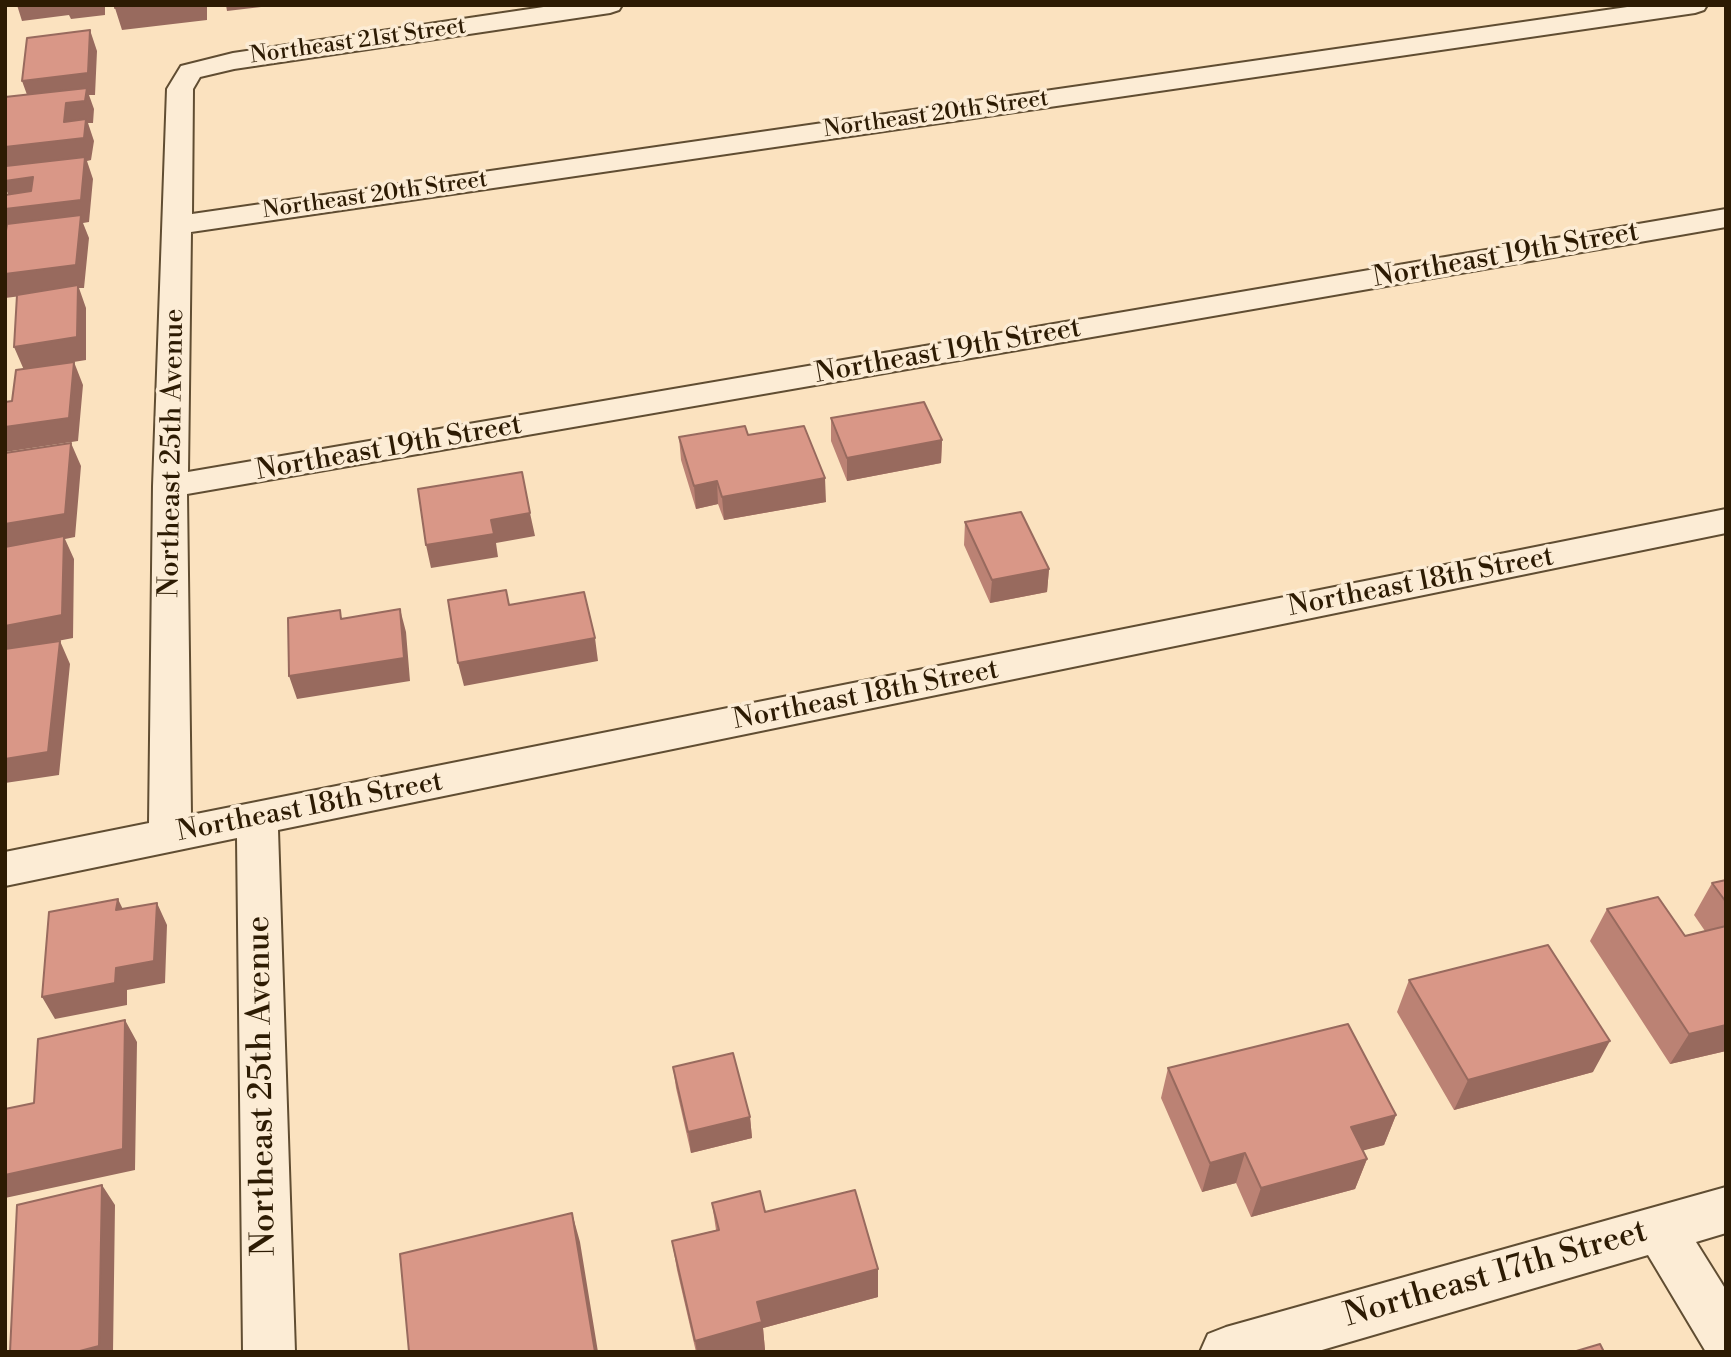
<!DOCTYPE html>
<style>
body{margin:0}
#map{position:relative;width:1731px;height:1357px;overflow:hidden;background:#fbe2bf;font-family:"Libre Bodoni",serif}
canvas{display:block}
.frame{position:absolute;inset:0;border:7px solid #2d1b03;pointer-events:none}
</style>
<div id="map">
<canvas width="1731" height="1357"></canvas>
<div class="frame"></div>
</div>
<script>
const ctx = document.querySelector('canvas').getContext('2d');
ctx.lineJoin = 'round';
function stroke(path, color, width, dash) { ctx.strokeStyle = color; ctx.lineWidth = width; ctx.lineCap = dash ? 'butt' : 'round'; ctx.setLineDash(dash || []); ctx.stroke(path); }
function fillPath(path, color) { ctx.fillStyle = color; ctx.fill(path, 'evenodd'); }
function write(font, color, halo, rows, align = 'center') {
  ctx.font = font + ' "Libre Bodoni",serif'; ctx.lineWidth = 7; ctx.setLineDash([]); ctx.textBaseline = 'middle'; ctx.strokeStyle = halo; ctx.fillStyle = color; for (const [text, x, y, turn = 0] of rows) {
    ctx.save(); ctx.translate(x, y); ctx.rotate((+turn || 0) * Math.PI / 180); ctx.textAlign = isNaN(turn) ? turn : align; if (halo) ctx.strokeText(text, 0, 0); ctx.fillText(text, 0, 0); ctx.restore();
  }
}
const minor = new Path2D(`
 M 557,5 L 622,5 L 619,10 L 610,13 L 234,69 L 200,77 L 193,89 L 192,214 L 1641,5 L 1707,5 L 1704,10 L 1695,13 L 191,232 L 188,472 L 1726,209 L 1726,227 L 187,494 L 191,815 L 1726,509 L 1726,533 L 278,830 L 295,1352 L 243,1352 L 237,838 L 5,886 L 5,852 L 149,823 L 153,486 L 167,89 L 181,66 L 233,53 Z
 M 1726,1187 L 1726,1233 L 1696,1242 L 1726,1290 L 1726,1352 L 1706,1352 L 1648,1255 L 1315,1352 L 1200,1352 L 1208,1334 L 1226,1327 Z`);
stroke(minor, '#604d32', 4);
fillPath(minor, '#fcecd5');
fillPath(new Path2D(`
 M 831,418 L 942,440 L 941,463 L 847,481 L 831,441 Z
 M 748,435 L 826,502 L 724,520 L 718,504 L 696,509 L 681,460 L 679,437 Z
 M 965,522 L 1049,569 L 1047,592 L 990,603 L 964,545 Z
 M 1726,880 L 1726,1051 L 1670,1064 L 1590,941 L 1607,909 L 1685,936 L 1705,931 L 1694,915 L 1712,883 Z
 M 1409,980 L 1593,1072 L 1454,1110 L 1397,1012 Z
 M 673,1067 L 750,1117 L 752,1138 L 691,1153 L 676,1088 Z
 M 1168,1068 L 1396,1115 L 1384,1145 L 1363,1150 L 1367,1159 L 1355,1189 L 1251,1217 L 1236,1183 L 1202,1192 L 1161,1098 Z
 M 712,1203 L 765,1212 L 878,1269 L 878,1297 L 763,1328 L 765,1350 L 757,1352 L 696,1352 L 677,1270 L 672,1241 L 716,1230 Z`), '#bb8274');
fillPath(new Path2D(`
 M 17,5 L 105,5 L 105,15 L 71,19 L 69,15 L 22,21 Z
 M 145,5 L 207,5 L 207,20 L 122,30 L 115,8 Z
 M 226,5 L 278,5 L 227,11 Z
 M 90,30 L 97,51 L 95,95 L 89,95 L 94,109 L 93,123 L 88,123 L 94,141 L 91,160 L 87,161 L 93,179 L 89,222 L 83,223 L 89,238 L 84,288 L 79,288 L 86,308 L 86,360 L 24,370 L 14,347 L 78,289 L 5,298 L 5,274 L 9,232 L 5,223 L 5,209 L 85,161 L 5,170 L 5,147 L 64,122 L 66,103 L 30,103 L 22,81 Z
 M 33,177 L 41,200 L 12,203 L 5,187 L 5,181 Z
 M 74,362 L 83,385 L 78,441 L 5,452 L 5,427 Z
 M 942,440 L 941,463 L 847,481 L 847,458 Z
 M 71,443 L 81,466 L 75,537 L 65,539 L 74,559 L 73,638 L 5,651 L 7,548 L 5,545 L 5,524 Z
 M 825,478 L 826,502 L 724,520 L 722,497 Z
 M 717,481 L 718,504 L 696,509 L 694,486 Z
 M 530,513 L 535,536 L 496,543 L 498,557 L 431,568 L 426,545 L 491,520 Z
 M 1049,569 L 1047,592 L 990,603 L 992,580 Z
 M 400,609 L 406,632 L 410,681 L 297,699 L 289,676 Z
 M 595,638 L 598,661 L 464,686 L 458,663 Z
 M 60,641 L 70,664 L 59,775 L 5,783 L 5,759 Z
 M 118,899 L 129,922 L 116,910 Z
 M 157,903 L 167,925 L 165,983 L 127,990 L 127,1005 L 55,1019 L 42,997 L 116,968 Z
 M 125,1020 L 137,1042 L 135,1170 L 5,1198 L 5,1175 Z
 M 1726,1025 L 1726,1051 L 1670,1064 L 1689,1034 Z
 M 1610,1041 L 1593,1072 L 1454,1110 L 1468,1080 Z
 M 1396,1115 L 1384,1145 L 1339,1157 L 1351,1127 Z
 M 750,1117 L 752,1138 L 691,1153 L 688,1132 Z
 M 1245,1153 L 1236,1183 L 1202,1192 L 1210,1163 Z
 M 1367,1159 L 1355,1189 L 1251,1217 L 1261,1188 Z
 M 102,1185 L 115,1205 L 113,1352 L 76,1352 Z
 M 572,1213 L 580,1242 L 598,1352 L 595,1352 Z
 M 878,1269 L 878,1297 L 763,1328 L 765,1350 L 757,1352 L 697,1352 L 695,1341 L 757,1302 Z`), '#986a5e');
const building = new Path2D(`
 M 115,5 L 145,5 L 115,8 Z
 M 90,30 L 88,73 L 22,81 L 27,38 Z
 M 87,88 L 85,101 L 66,103 L 64,122 L 86,119 L 84,138 L 5,147 L 5,97 Z
 M 85,157 L 81,200 L 5,209 L 5,195 L 31,191 L 33,177 L 5,181 L 6,166 Z
 M 81,215 L 76,265 L 5,274 L 5,237 L 7,224 Z
 M 78,285 L 77,337 L 14,347 L 17,295 Z
 M 74,362 L 69,418 L 5,427 L 5,402 L 12,401 L 16,370 Z
 M 924,402 L 942,440 L 847,458 L 831,418 Z
 M 745,426 L 748,435 L 804,426 L 825,478 L 722,497 L 717,481 L 694,486 L 679,437 Z
 M 71,443 L 65,514 L 5,524 L 5,453 Z
 M 522,472 L 530,513 L 491,520 L 494,534 L 426,545 L 418,489 Z
 M 1021,512 L 1049,569 L 992,580 L 965,522 Z
 M 64,536 L 62,615 L 5,626 L 5,547 Z
 M 506,590 L 509,605 L 584,592 L 595,638 L 458,663 L 448,600 Z
 M 400,609 L 404,658 L 289,676 L 288,618 L 340,610 L 341,619 Z
 M 60,641 L 48,752 L 5,759 L 5,649 Z
 M 1726,880 L 1726,902 L 1712,883 Z
 M 1658,897 L 1685,936 L 1726,926 L 1726,1025 L 1689,1034 L 1607,909 Z
 M 118,899 L 116,910 L 157,903 L 154,961 L 116,968 L 115,983 L 42,997 L 49,912 Z
 M 1548,945 L 1610,1041 L 1468,1080 L 1409,980 Z
 M 125,1020 L 123,1149 L 5,1175 L 5,1109 L 34,1103 L 38,1039 Z
 M 1348,1024 L 1396,1115 L 1351,1127 L 1367,1159 L 1261,1188 L 1245,1153 L 1210,1163 L 1168,1068 Z
 M 733,1053 L 750,1117 L 688,1132 L 673,1067 Z
 M 102,1185 L 99,1346 L 76,1352 L 10,1352 L 17,1205 Z
 M 855,1190 L 878,1269 L 757,1302 L 762,1322 L 695,1341 L 672,1241 L 719,1230 L 712,1203 L 760,1191 L 765,1212 Z
 M 572,1213 L 595,1352 L 409,1352 L 400,1254 Z
 M 1600,1344 L 1604,1352 L 1573,1352 Z`);
fillPath(building, '#d99787');
stroke(building, '#986a5e', 2);
write('23px', '#2d1b03', '#fcecd5', [
 ["Northeast 21st Street",358,42,-8],
 ["Northeast 20th Street",936,115,-8],
 ["Northeast 20th Street",375,196,-8]
]);
write('28px', '#2d1b03', '#fcecd5', [
 ["Northeast 19th Street",1506,256,-10],
 ["Northeast 19th Street",948,352,-10],
 ["Northeast 19th Street",389,449,-10],
 ["Northeast 25th Avenue",173,453,-89],
 ["Northeast 18th Street",1421,583,-11],
 ["Northeast 18th Street",866,696,-11],
 ["Northeast 18th Street",310,808,-11]
]);
write('33px', '#2d1b03', '#fcecd5', [
 ["Northeast 25th Avenue",263,1086,-91],
 ["Northeast 17th Street",1496,1275,-16]
]);
</script>
